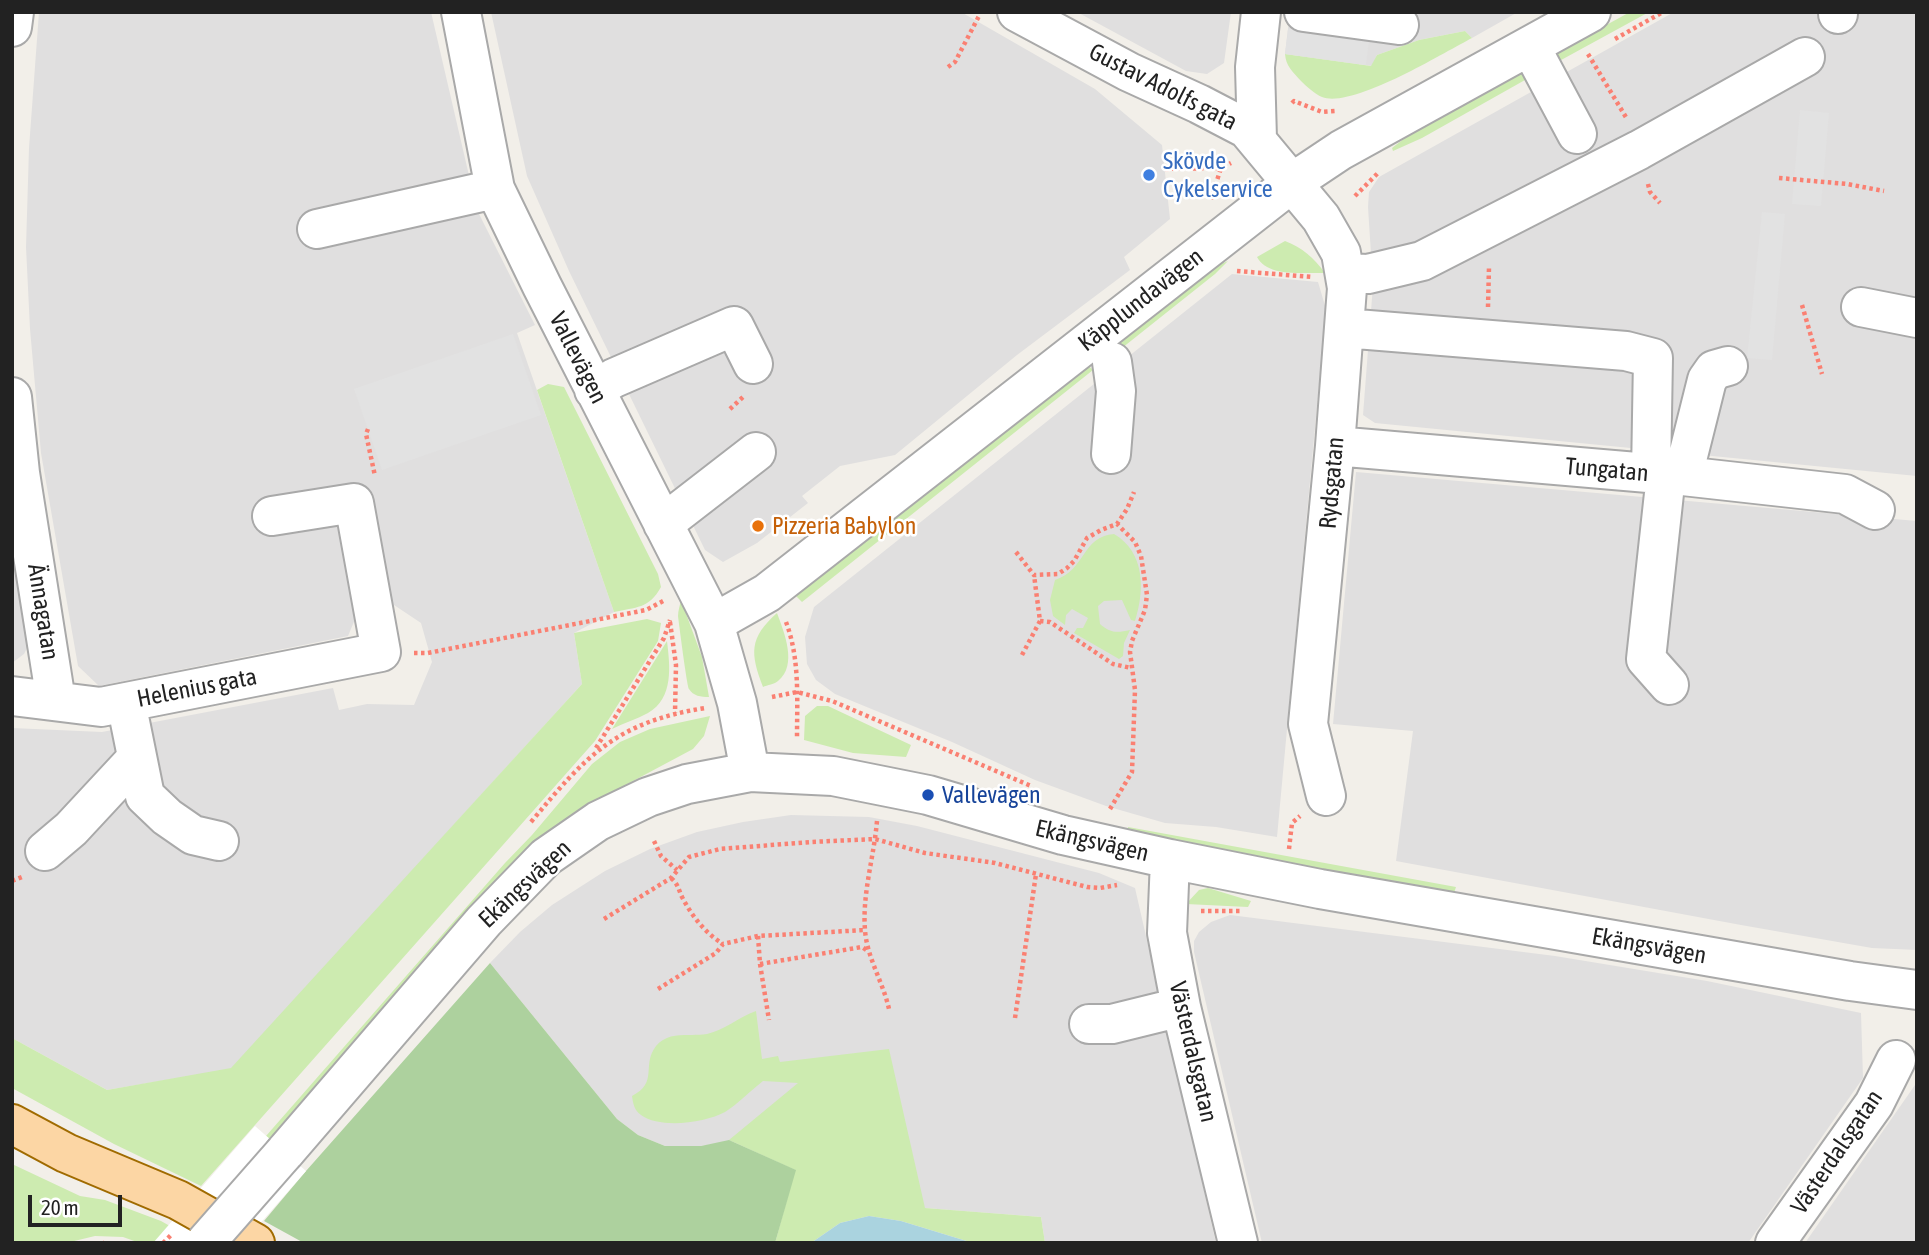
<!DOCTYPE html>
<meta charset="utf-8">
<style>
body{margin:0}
#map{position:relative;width:1929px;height:1255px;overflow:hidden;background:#f2efe9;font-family:"Asap Condensed",sans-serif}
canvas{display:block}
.frame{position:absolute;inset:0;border:14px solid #222;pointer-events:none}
.scale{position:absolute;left:28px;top:1195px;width:94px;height:32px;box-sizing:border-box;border:4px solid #222;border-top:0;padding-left:9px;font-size:21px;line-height:24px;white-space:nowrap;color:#222;-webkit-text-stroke:5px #fff;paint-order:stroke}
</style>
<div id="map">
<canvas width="1929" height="1255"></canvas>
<div class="frame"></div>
<div class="scale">20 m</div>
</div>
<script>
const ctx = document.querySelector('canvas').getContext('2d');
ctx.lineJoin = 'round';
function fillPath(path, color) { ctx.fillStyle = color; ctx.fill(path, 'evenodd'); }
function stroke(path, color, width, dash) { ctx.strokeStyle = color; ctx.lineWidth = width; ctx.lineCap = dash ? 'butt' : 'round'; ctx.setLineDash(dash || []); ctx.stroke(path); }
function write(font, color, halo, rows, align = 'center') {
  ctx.font = font + ' "Asap Condensed",sans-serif'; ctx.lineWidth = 5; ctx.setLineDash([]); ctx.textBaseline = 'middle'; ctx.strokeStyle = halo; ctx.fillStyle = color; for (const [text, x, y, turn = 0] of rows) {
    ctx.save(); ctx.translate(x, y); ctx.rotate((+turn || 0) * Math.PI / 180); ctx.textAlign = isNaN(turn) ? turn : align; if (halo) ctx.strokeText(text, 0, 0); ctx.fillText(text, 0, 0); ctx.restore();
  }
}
fillPath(new Path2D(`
 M 39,12 L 431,12 L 477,210 L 535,325 L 517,333 L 614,612 L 574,633 L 582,684 L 237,1064 L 231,1069 L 107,1090 L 12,1038 L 12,728 L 102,732 L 333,688 L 339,710 L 367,704 L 414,705 L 432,662 L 421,623 L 382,597 L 363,600 L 348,636 L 99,686 L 78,666 L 41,453 L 30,329 L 26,247 L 29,148 Z
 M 491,12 L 961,12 L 1095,89 L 1162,145 L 1170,219 L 1124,257 L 1130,270 L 1017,355 L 895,455 L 840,466 L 802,496 L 808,503 L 757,543 L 723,562 L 705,550 L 569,271 L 527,176 Z
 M 1077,12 L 1231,12 L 1224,63 L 1207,74 L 1186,71 Z
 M 1290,12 L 1518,12 L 1472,38 L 1465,31 L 1419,40 L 1377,55 L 1372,66 L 1285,54 Z
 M 1674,12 L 1917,12 L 1917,476 L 1375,423 L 1363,415 L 1373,285 L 1368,207 L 1369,192 L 1379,177 Z
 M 1232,274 L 1318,282 L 1326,309 L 1277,837 L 1216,827 L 1165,823 L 1106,806 L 1035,780 L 952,742 L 835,694 L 816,680 L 807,664 L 805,637 L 814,607 Z
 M 1356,472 L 1917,521 L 1917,950 L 1872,948 L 1741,925 L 1396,861 L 1413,731 L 1333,724 Z
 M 12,555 L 29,644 L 24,654 L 12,663 Z
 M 791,815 L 869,817 L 917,826 L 1099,873 L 1135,888 L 1216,1243 L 1045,1243 L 1041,1217 L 925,1208 L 732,1141 L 701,1146 L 665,1146 L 638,1135 L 617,1119 L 490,963 L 520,932 L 552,905 L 605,871 L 650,849 L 697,832 L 743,822 Z
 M 1230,915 L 1555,956 L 1707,981 L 1861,1013 L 1863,1078 L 1748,1243 L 1262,1243 L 1194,952 L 1194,941 L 1199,932 L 1211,922 Z
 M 1915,1085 L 1917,1085 L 1917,1243 L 1805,1243 Z`), '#e0dfdf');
fillPath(new Path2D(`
 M 1630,12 L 1649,12 L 1552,65 L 1548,57 Z
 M 1465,31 L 1472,38 C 1443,53 1352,109 1322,97 C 1315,94 1306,86 1301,81 C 1292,71 1286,66 1285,54 L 1371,66 L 1377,55 L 1419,40 Z
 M 1522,72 L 1525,80 L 1422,138 L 1393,151 L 1392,148 L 1410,134 Z
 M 1285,241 C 1303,248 1313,257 1325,273 C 1305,272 1268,278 1257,257 Z
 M 1228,261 L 1215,274 L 1122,348 L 1116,341 L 1211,268 Z
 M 1087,364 L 1093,370 L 802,602 L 796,596 Z
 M 548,384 L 564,387 L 658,574 L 661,587 C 649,609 636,607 614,612 L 537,390 Z
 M 1114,534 C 1145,552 1145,590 1135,621 L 1131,620 L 1122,600 L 1104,601 L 1098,606 L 1100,624 C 1110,633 1117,633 1130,630 L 1124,643 L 1123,656 L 1119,659 L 1074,633 L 1077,628 L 1083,628 L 1088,618 L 1072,609 L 1066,615 L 1065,625 L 1053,616 L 1050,600 L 1055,580 C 1086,570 1082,536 1114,534 Z
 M 681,600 L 702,657 L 709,697 C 701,697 693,696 689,689 C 687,686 679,624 678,616 C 678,611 680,605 681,600 Z
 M 777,613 C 784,632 798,665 778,681 C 775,684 767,685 763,687 C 750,653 749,638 777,613 Z
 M 647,619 L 661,623 L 658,641 L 595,741 L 201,1186 L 114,1144 L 12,1088 L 12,1038 L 107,1090 L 231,1068 L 582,684 L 574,633 Z
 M 667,641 C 670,666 674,698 648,713 C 637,719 624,723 612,729 Z
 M 817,706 L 828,706 L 911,745 L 906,757 L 853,753 L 804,740 L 805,716 Z
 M 710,716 L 704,736 L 693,749 L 575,812 L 535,843 L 271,1140 L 266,1136 L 505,863 L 532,835 L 592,764 L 620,742 L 650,729 Z
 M 1128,827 L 1456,887 L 1454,893 L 1127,834 Z
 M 1208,888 L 1251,901 L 1248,907 L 1186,904 L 1199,890 Z
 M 756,1011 L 762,1059 L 778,1056 L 780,1062 L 889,1049 L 925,1208 L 1041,1217 L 1045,1243 L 973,1243 L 901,1221 L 869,1216 L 840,1223 L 811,1243 L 775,1243 L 795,1170 L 729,1140 L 798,1083 L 763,1081 C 750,1091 738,1104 725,1112 C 705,1123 660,1129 641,1115 C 634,1110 633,1103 632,1096 C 659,1082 641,1066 656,1046 C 669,1030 689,1037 707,1034 C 725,1030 739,1017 756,1011 Z
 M 12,1164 L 80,1196 L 105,1200 L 161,1221 L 200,1243 L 140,1243 L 123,1237 L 95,1236 L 66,1243 L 12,1243 Z`), '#cdebb0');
fillPath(new Path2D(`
 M 490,963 L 617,1119 L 638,1135 L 665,1146 L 701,1146 L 729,1140 L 796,1170 L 775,1243 L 304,1243 L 264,1221 L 306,1171 Z`), '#add19e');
fillPath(new Path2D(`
 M 1288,29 L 1369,40 L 1366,65 L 1285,54 Z
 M 1800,110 L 1829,113 L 1821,206 L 1792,204 Z
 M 1762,212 L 1785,214 L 1772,360 L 1747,358 Z
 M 513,334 L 541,415 L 382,470 L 354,389 Z`), '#e2e2e2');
fillPath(new Path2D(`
 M 869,1216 L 901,1221 L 973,1243 L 811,1243 L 840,1223 Z`), '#aad3df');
fillPath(new Path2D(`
 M 255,1126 L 306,1171 L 243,1243 L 153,1243 Z`), '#fff');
const minor = new Path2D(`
 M 461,12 L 495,189 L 542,286 L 714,623 L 737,703 L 750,772
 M 1017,12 L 1129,72 L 1199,104 L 1247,129 L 1321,218 L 1341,253 L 1347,288 L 1335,446 L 1308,724 L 1326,796
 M 1304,12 L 1399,25
 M 1838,12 L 1838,14
 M 12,27 L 14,12
 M 1530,46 L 1577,134
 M 1257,139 L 1255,67 L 1261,12
 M 317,229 L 495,189
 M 1345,273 L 1368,274 L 1422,261 L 1639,150 L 1805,57
 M 1861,307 L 1917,318
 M 1344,328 L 1626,351 L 1653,358 L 1651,474
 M 594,390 L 614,378 L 734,326 L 753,364
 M 12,397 L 20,473 L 56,701
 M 1335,446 L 1683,476 L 1845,494 L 1875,510
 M 1111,454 L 1116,391 L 1112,362
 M 1666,475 L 1646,659 L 1669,685
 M 1683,476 L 1707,380 L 1714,370 L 1728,366
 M 663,524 L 756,452
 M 714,623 L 767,593 L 1293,182 L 1341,150 L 1591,12
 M 12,696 L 101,707 L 381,652 L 354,503 L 272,516
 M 126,702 L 145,796 L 167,817 L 193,835 L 219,841
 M 45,851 L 71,829 L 137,758
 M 1170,859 L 1167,933 L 1181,1007 L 1238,1243
 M 1089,1024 L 1112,1024 L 1181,1007
 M 285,1152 L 484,921 L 546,857 L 598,821 L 648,797 L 687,784 L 750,772 L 833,776 L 928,795 L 1063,835 L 1170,859 L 1320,889 L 1850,981 L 1917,990
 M 1775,1243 L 1874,1104 L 1896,1060`);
const major = new Path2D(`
 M 12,1124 L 66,1153 L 178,1200 L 255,1243`);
stroke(minor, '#a9a9a9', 42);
stroke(major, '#a06b00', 42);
stroke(new Path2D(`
 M 1615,39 L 1663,12
 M 1588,54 L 1627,119
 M 948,67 L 955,62 L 979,16
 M 1292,103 L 1294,101 L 1322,112 L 1336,111
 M 1165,169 L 1221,168
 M 1779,178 L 1847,184 L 1884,191
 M 1648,184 L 1650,192 L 1660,203
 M 1355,196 L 1379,172
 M 1211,199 L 1221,168 L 1231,163
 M 1237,271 L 1312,277
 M 1802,305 L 1822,374
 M 1488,307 L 1489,267
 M 730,409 L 743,397
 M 368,429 L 366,434 L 375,476
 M 1016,552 L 1034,575 L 1058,574 L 1067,568 L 1074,561 L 1087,538 L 1101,530 L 1117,524 L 1127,509 L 1134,492
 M 1040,621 L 1050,622 L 1113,664 L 1131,668
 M 670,622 L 676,665 L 675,713
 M 786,622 C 800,659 797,699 797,739
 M 414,653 L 428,653 L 646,610 L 665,600
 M 1022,655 L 1040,621 L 1034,575
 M 772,697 L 797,692 L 832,701 L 1031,786
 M 596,748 L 664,638 L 670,620
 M 1110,809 L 1132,772 L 1135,690 L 1130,652 L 1132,641 L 1145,610 L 1147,595 L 1141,556 L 1135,542 L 1117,524
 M 877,821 C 874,857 862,894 865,930 C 867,958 883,982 889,1009
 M 531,822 C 586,756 616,722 705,708
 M 654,841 L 661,856 L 677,870
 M 1289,849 L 1292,823 L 1300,816
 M 671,878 C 678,884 678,888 682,897 C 692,916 705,933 723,944
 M 12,881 L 22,877
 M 1201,911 L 1241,911
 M 604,919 L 671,878 L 689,857 L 720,849 L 811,842 L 875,839 L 925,853 L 995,863 L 1087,887 L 1100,888 L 1117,885
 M 758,936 L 760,964 L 862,947 L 868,951
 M 760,964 L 769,1020
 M 658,989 L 716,953 L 723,944 L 758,936 L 865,930
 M 1015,1018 L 1036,874
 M 103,1243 L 104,1243`), '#fa8072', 4.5, [3.5, 3.5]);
stroke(minor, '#fff', 38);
stroke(major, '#fcd6a4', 38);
const minorBridge = new Path2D(`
 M 205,1243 L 285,1152`);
stroke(minorBridge, '#a9a9a9', 42, []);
stroke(new Path2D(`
 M 163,1243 L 171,1235`), '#fa8072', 4.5, [3.5, 3.5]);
stroke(minorBridge, '#fff', 38);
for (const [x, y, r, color] of [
 [1149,175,7,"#3f7fe0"],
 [758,526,7,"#e8710a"],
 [928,795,7,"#1a4fb4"]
]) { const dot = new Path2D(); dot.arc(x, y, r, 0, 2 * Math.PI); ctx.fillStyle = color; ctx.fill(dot); stroke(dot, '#fff', 2.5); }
write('24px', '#222', '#fff', [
 ["Gustav Adolfs gata",1163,87,27],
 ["Käpplundavägen",1141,300,-38],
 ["Vallevägen",578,358,63],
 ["Tungatan",1607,470,5],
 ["Rydsgatan",1332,483,-85],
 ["Ännagatan",43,612,81],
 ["Helenius gata",197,688,-11],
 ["Ekängsvägen",1092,841,13],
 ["Ekängsvägen",525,884,-43],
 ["Ekängsvägen",1649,946,10],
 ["Västerdalsgatan",1193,1052,77],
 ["Västerdalsgatan",1837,1152,-56]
]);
write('24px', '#366cbe', '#fff', [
 ["Skövde",1163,161],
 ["Cykelservice",1163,189]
], 'left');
write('24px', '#c56008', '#fff', [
 ["Pizzeria Babylon",772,526]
], 'left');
write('24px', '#164399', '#fff', [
 ["Vallevägen",942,795]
], 'left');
</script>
